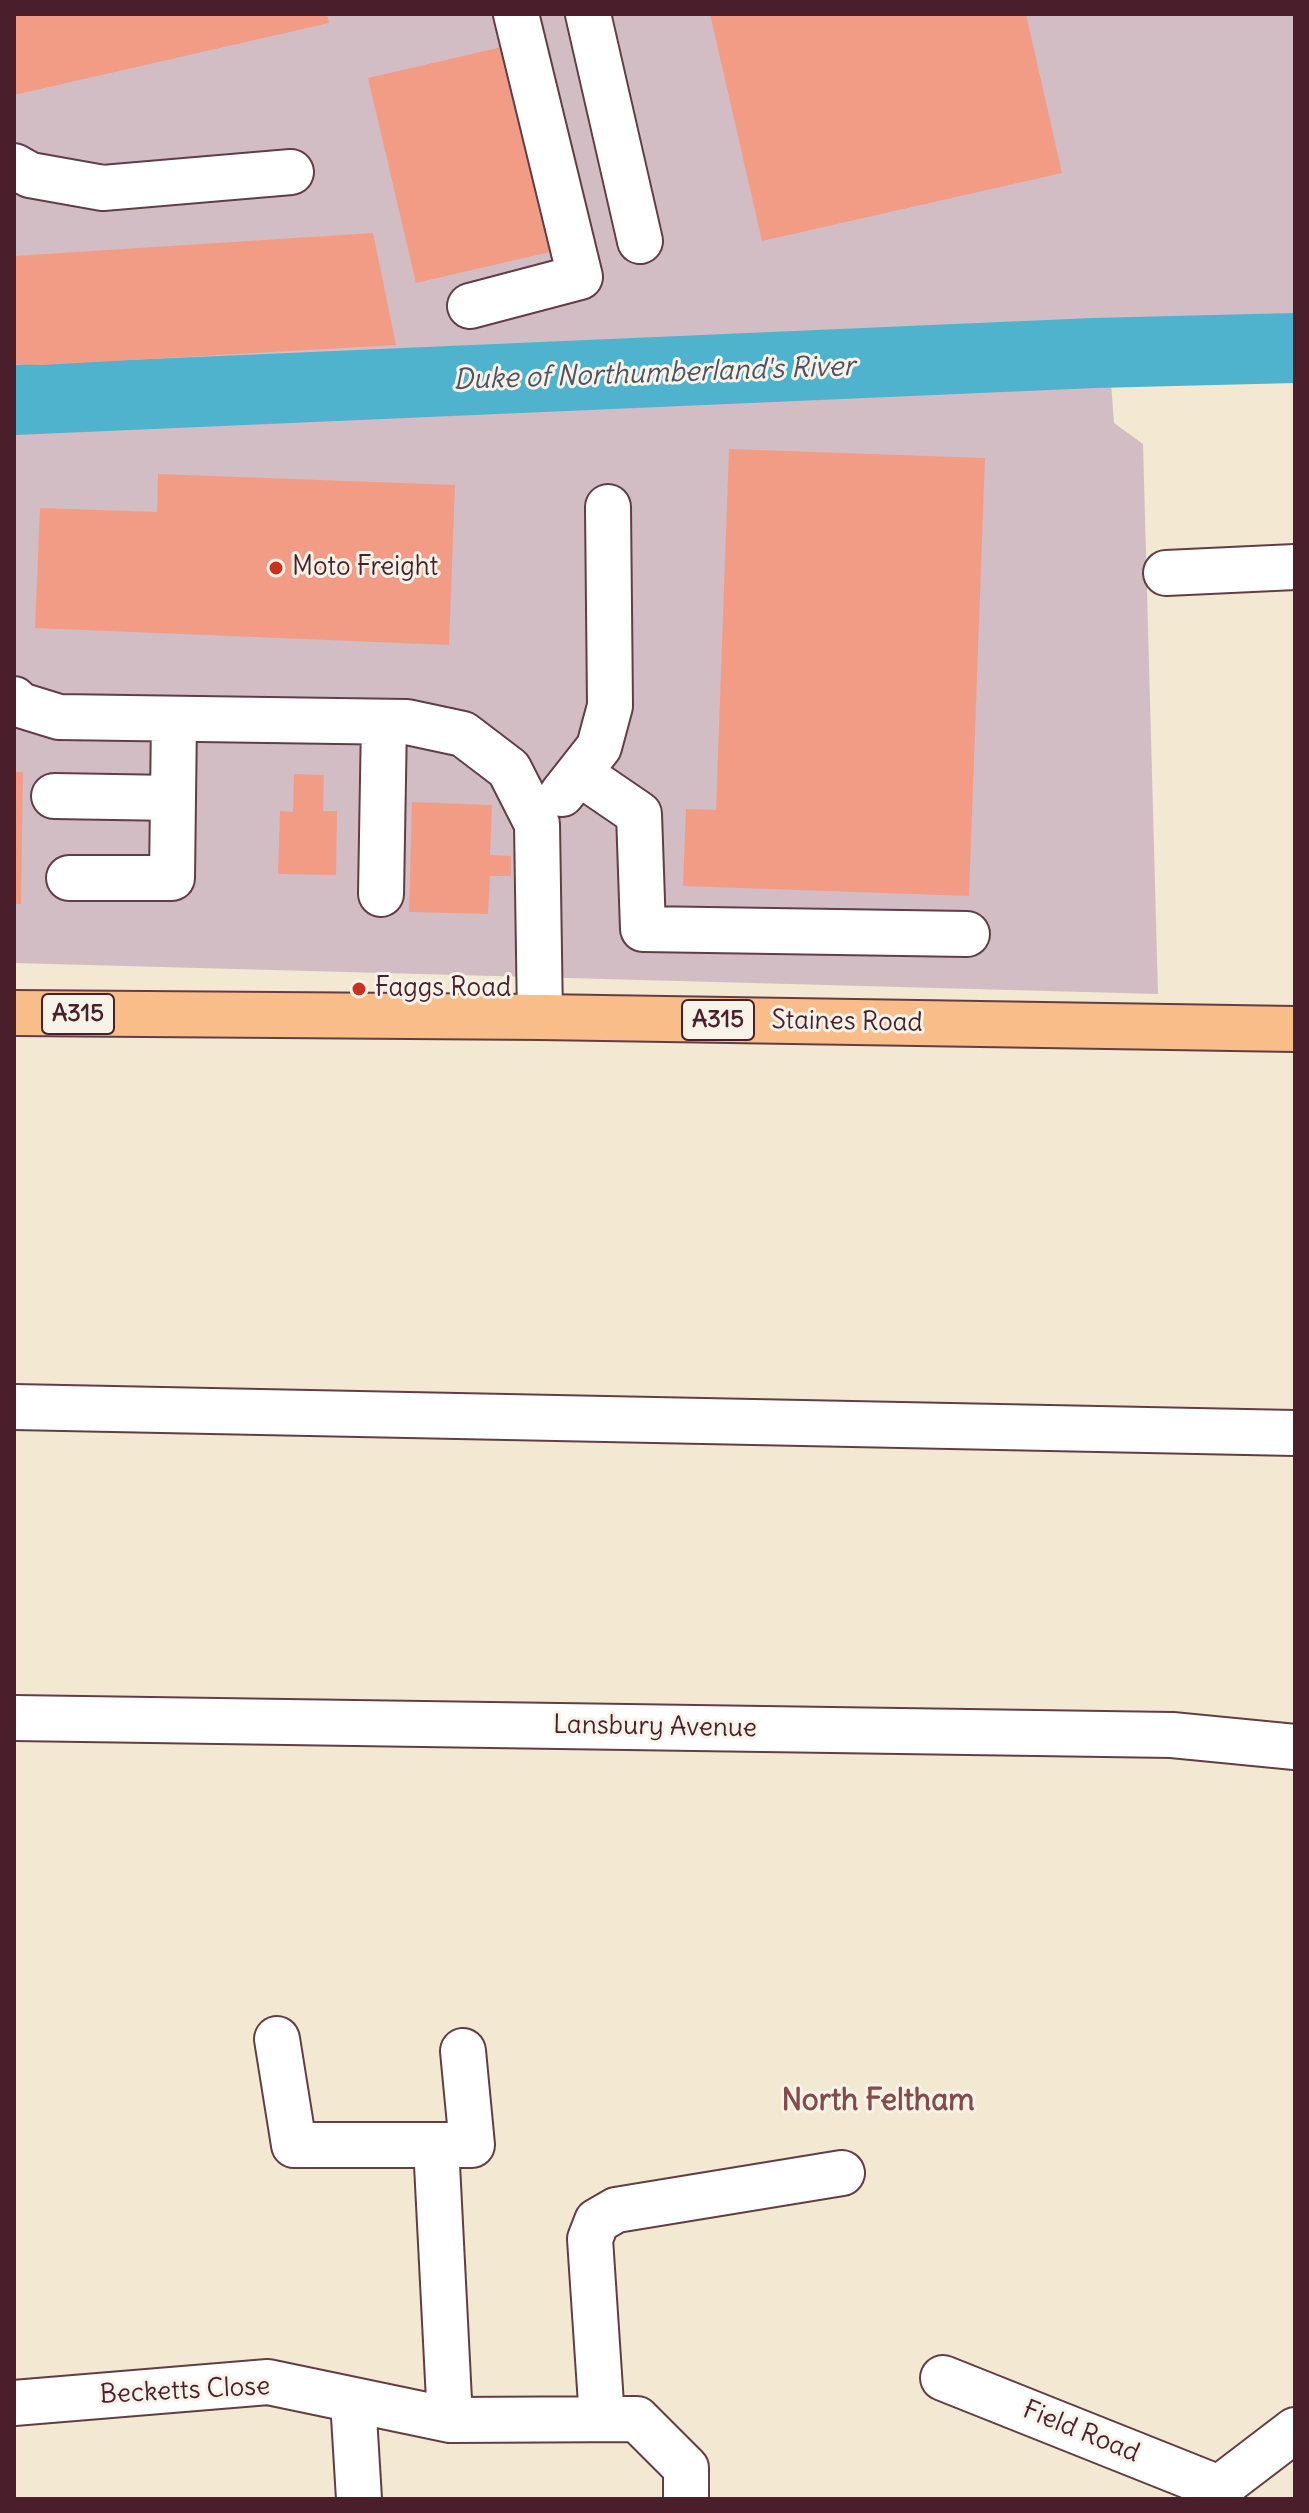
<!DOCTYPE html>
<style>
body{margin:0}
#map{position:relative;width:1309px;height:2513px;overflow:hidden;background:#f3e8d1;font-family:Delius,sans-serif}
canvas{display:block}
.frame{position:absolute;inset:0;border:16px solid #4a1f2b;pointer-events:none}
</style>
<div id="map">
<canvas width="1309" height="2513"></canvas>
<div class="frame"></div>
</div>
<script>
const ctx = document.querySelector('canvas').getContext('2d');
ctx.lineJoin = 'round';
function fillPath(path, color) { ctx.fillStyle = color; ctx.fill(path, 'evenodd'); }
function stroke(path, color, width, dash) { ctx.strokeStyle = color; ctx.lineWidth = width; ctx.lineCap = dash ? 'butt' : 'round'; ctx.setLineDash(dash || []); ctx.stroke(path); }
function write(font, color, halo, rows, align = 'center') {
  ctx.font = font + ' Delius,sans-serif'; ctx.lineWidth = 6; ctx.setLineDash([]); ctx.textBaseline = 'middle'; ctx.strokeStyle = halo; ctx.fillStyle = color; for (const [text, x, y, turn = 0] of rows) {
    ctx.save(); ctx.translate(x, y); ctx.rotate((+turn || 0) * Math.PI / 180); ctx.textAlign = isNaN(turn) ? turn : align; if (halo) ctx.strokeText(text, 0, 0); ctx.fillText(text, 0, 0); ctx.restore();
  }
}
fillPath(new Path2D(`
 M 14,14 L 1295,14 L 1295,323 L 103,379 L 14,379 Z
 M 1111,383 L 1114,423 L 1143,444 L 1158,994 L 14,963 L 14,421 Z`), '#d2bdc5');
stroke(new Path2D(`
 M 14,400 L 1094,353 L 1295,348`), '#50b3ce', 70);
fillPath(new Path2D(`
 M 14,14 L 327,14 L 329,23 L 14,95 Z
 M 710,14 L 1026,14 L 1062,173 L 762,241 Z
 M 502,47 L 550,252 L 416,283 L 368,78 Z
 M 373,233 L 396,345 L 42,365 L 14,364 L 14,256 Z
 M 729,449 L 985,458 L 969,896 L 683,886 L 686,809 L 716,810 Z
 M 158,474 L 455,485 L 449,645 L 35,628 L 40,508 L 157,512 Z
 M 14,772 L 23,772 L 21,904 L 14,904 Z
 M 294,774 L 324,775 L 323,811 L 337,811 L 336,875 L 278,874 L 280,811 L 293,812 Z
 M 412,802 L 492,805 L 490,855 L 511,856 L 511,876 L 490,876 L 488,914 L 409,912 Z`), '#f29c86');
const minor = new Path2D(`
 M 588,14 L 640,241
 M 14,166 L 30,175 L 103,188 L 291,172
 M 470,306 L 580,277 L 516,14
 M 1166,573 L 1295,567
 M 14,699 L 20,705 L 59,717 L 407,722 L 463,734 L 509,769 L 537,824 L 540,1017
 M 579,773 L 639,814 L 643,929 L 967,934
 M 562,794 L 599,747 L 610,706 L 608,507
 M 54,796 L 173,798
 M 69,878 L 172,878 L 174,719
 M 381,894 L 384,722
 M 14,1407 L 1295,1433
 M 14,1718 L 1172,1735 L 1295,1747
 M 277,2039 L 294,2145 L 472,2145 L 463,2051
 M 436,2145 L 450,2420
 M 943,2378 L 1219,2488
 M 353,2400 L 359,2499
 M 14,2403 L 268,2382 L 450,2420 L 637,2419 L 686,2468 L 686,2499
 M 602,2419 L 590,2239 L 597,2221 L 616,2210 L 842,2173
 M 1215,2499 L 1219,2488 L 1295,2430`);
const major = new Path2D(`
 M 14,1013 L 540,1017 L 1295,1029`);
stroke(minor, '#633d44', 48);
stroke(major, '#633d44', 48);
stroke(minor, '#fff', 44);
stroke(major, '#f8bd89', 44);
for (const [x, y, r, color] of [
 [276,568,8,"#c8321e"],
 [359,989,8,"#c8321e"]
]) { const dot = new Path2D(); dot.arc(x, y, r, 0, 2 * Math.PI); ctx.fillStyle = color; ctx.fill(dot); stroke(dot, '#f7f3e8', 3); }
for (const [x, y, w] of [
 [78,1014,72],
 [718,1020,72]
]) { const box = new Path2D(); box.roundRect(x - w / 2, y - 20, w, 40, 6); ctx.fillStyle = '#f7f3e8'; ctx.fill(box); stroke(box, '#4a1f2b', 2); }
write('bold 24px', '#4a1f2b', null, [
 ["A315",78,1014],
 ["A315",718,1020]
]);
write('26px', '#4a1f2b', '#f7f3e8', [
 ["Moto Freight",292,568],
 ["Faggs Road",375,989]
], 'left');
write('26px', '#4a1f2b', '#f7f3e8', [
 ["Staines Road",847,1022,1],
 ["Lansbury Avenue",655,1727,1],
 ["Becketts Close",185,2391,-3],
 ["Field Road",1081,2432,22]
]);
write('italic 28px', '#4c5364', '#f7f3e8', [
 ["Duke of Northumberland's River",654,374,-2]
]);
write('bold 30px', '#854b4b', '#f7f3e8', [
 ["North Feltham",878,2101]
]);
</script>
